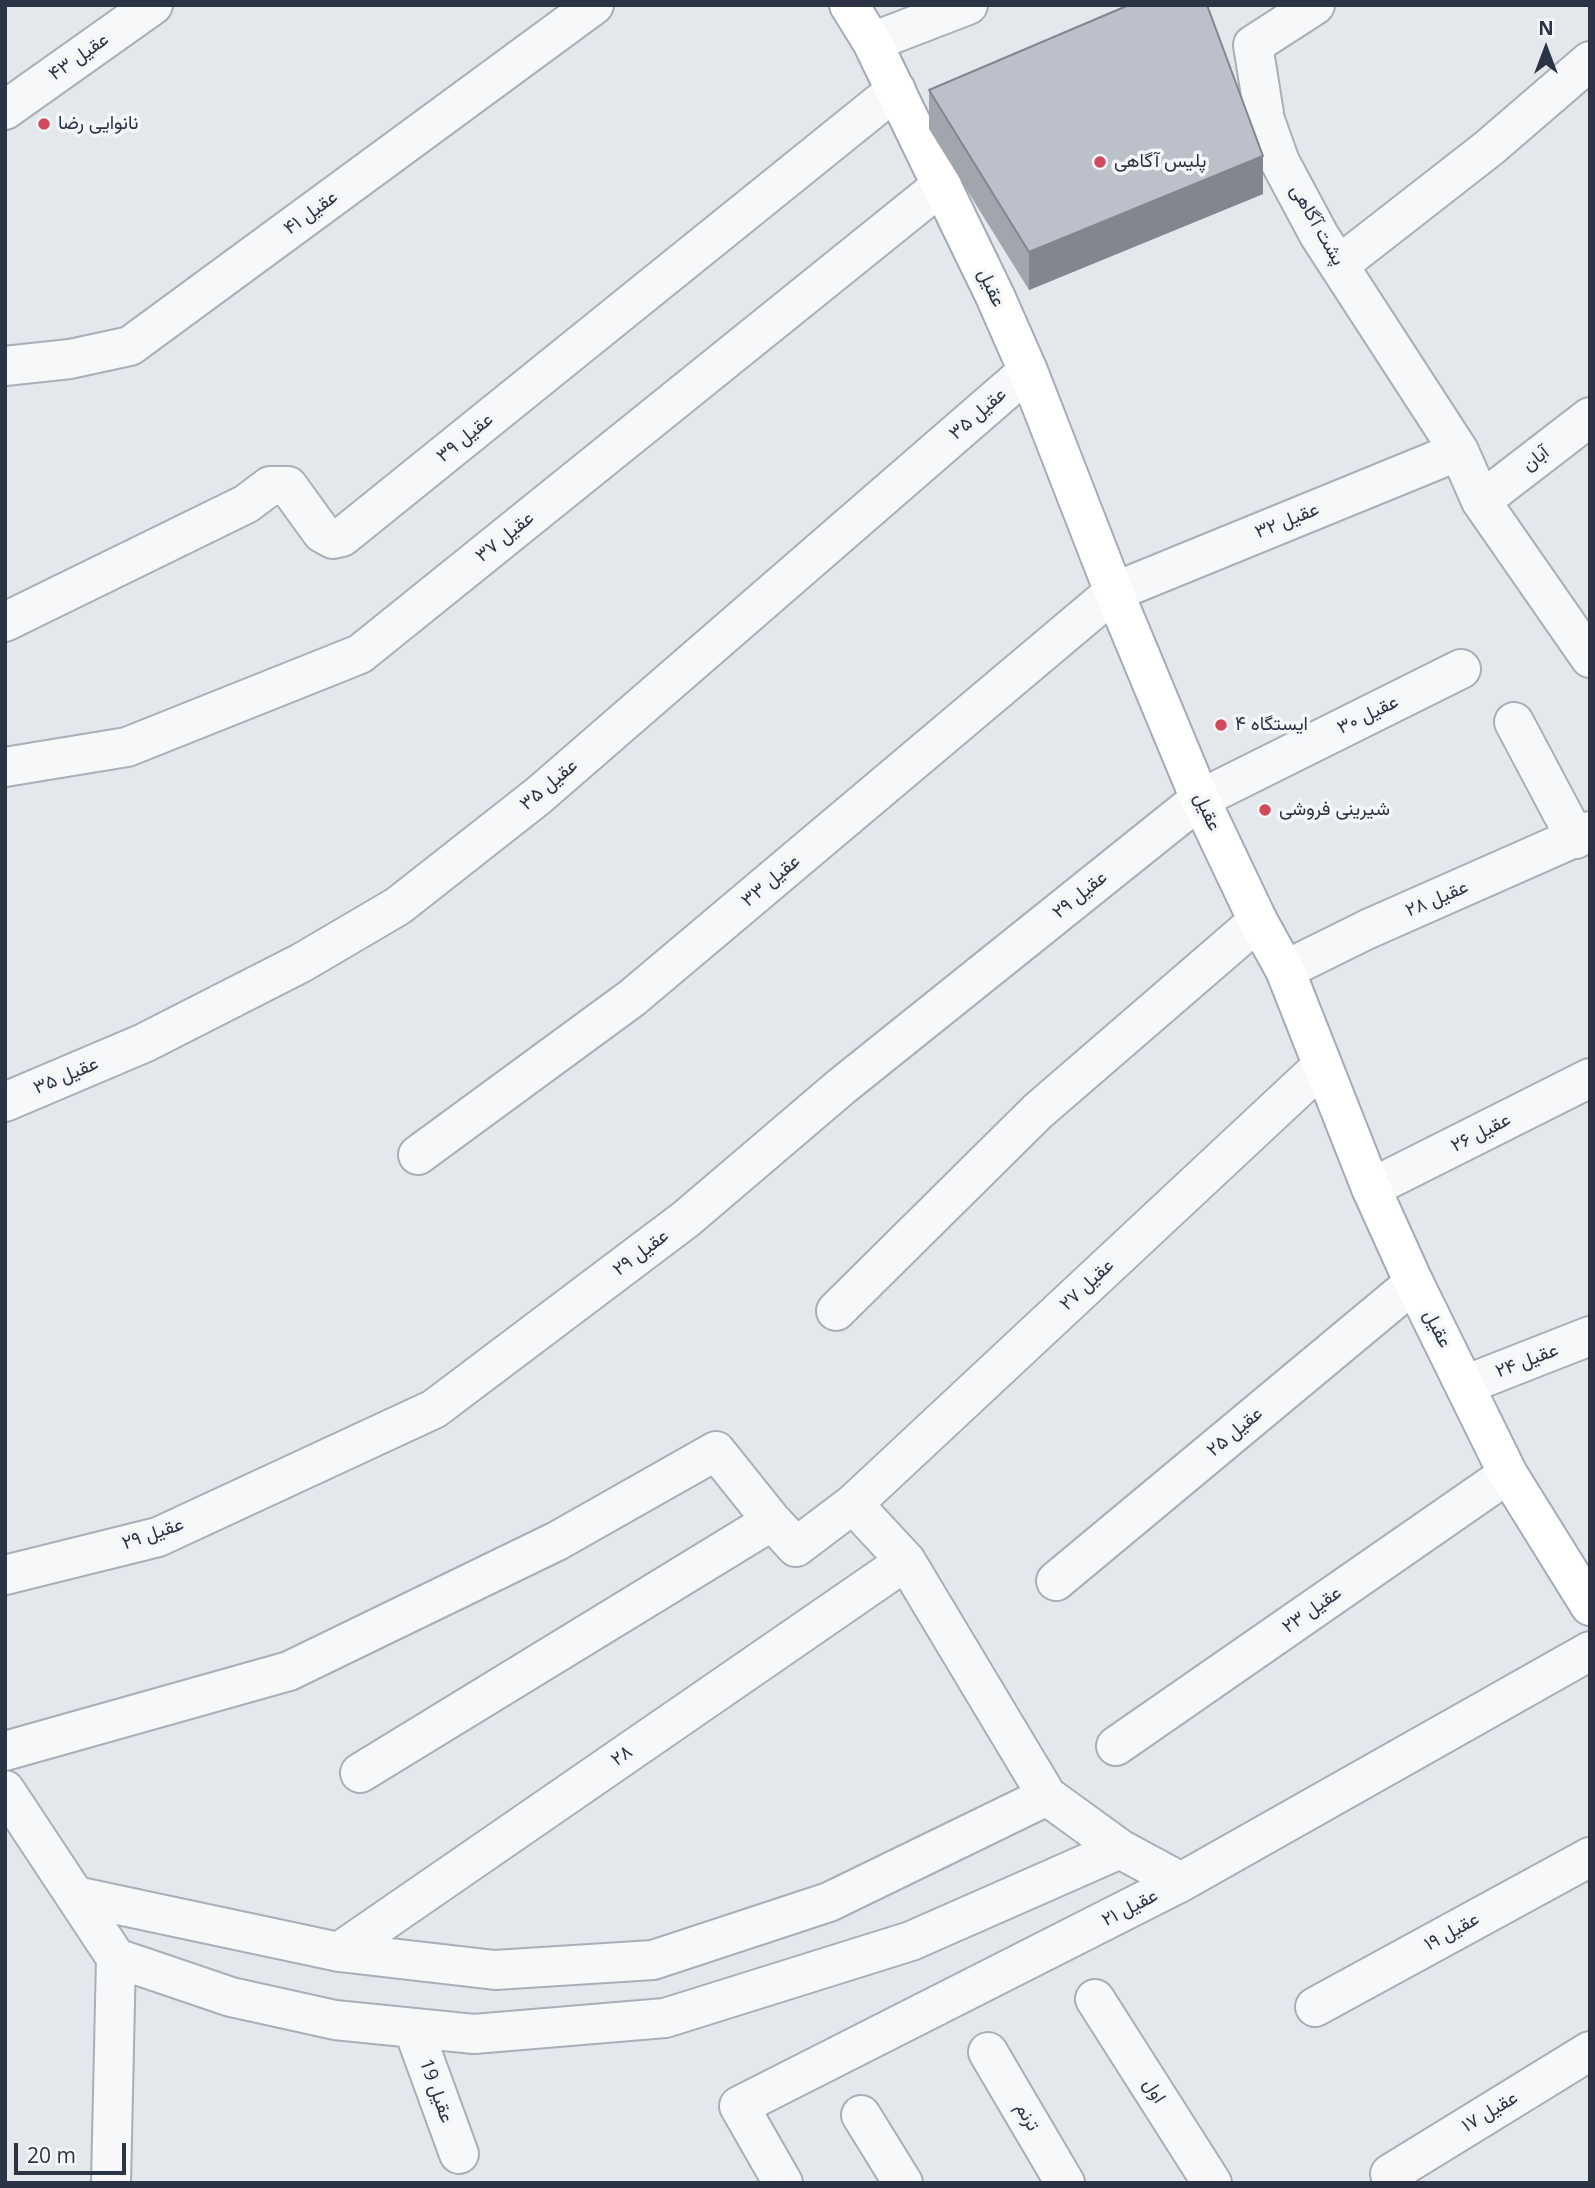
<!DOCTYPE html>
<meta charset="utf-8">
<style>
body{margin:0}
#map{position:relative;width:1595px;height:2188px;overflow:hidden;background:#e4e7ec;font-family:"Open Sans",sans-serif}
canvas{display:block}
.frame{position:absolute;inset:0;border:7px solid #2b3445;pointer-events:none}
.north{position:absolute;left:1511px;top:14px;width:70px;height:70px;-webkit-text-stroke:5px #f4f6f9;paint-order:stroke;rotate:0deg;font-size:19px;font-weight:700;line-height:28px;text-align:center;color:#2b3445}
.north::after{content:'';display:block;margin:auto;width:24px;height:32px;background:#2b3445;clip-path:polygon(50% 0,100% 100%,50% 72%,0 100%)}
.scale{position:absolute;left:14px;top:2143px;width:112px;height:32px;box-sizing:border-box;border:4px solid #2b3445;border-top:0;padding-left:9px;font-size:21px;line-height:24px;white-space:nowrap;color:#2b3445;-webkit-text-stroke:5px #f4f6f9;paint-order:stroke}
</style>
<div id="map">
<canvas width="1595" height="2188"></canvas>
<div class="frame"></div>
<div class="north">N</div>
<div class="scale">20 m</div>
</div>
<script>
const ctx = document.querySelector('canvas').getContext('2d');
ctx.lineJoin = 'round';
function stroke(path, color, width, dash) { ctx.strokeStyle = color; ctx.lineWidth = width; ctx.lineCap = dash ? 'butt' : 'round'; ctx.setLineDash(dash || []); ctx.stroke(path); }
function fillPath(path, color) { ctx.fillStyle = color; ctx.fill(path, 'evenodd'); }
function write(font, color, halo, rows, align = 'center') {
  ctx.font = font + ' "Open Sans",Vazirmatn,sans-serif'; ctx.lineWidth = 7; ctx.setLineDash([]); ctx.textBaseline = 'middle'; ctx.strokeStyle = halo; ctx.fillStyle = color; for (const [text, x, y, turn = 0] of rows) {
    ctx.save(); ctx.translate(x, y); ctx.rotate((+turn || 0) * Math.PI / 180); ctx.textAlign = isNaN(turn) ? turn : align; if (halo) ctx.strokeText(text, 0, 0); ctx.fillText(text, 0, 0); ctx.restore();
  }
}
const minor = new Path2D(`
 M 1315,5 L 1253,45 L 1265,120 L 1280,162 L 1319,235 L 1459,451 L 1481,501 L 1590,658
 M 872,42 L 968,5
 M 5,110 L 153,5
 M 1339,265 L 1489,148 L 1590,61
 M 5,366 L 70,359 L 130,346 L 594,5
 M 1481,501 L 1590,417
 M 5,622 L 246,504 L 270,486 L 288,486 L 322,533 L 333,539 L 342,537 L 896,90
 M 1514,722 L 1576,839
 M 5,767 L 127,747 L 360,654 L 942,185
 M 1285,970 L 1368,929 L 1590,831
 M 5,1102 L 144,1043 L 301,963 L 398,906 L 538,796 L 1028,371
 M 418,1155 L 632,998 L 1114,592 L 1459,451
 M 1371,1188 L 1590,1078
 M 836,1311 L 1038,1111 L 1258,921
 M 1465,1385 L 1590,1336
 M 853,1504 L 906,1561 L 1047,1796 L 1120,1849 L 1181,1882
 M 5,1575 L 158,1537 L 434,1409 L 686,1219 L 842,1086 L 1200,799 L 1461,669
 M 1056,1581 L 1414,1283
 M 1116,1746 L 1508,1474
 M 5,1751 L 289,1671 L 557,1541 L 716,1451 L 772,1521
 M 360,1773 L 772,1521 L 796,1547 L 853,1504 L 1322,1066
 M 5,1790 L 116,1958 L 111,2183
 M 76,1896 L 339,1952 L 495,1970 L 653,1960 L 829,1902 L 1047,1796
 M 339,1952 L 906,1561
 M 116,1958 L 231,1997 L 335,2020 L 474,2034 L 665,2018 L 911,1941 L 1120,1849
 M 1095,1999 L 1212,2183
 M 1315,2007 L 1590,1857
 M 413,2028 L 459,2154
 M 988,2052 L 1065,2183
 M 861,2115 L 903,2183
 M 1390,2174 L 1590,2051
 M 783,2183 L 739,2106 L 1181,1882 L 1590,1651`);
const major = new Path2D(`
 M 849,5 L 872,42 L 995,296 L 1028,371 L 1114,592 L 1200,799 L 1258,921 L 1285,970 L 1371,1188 L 1414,1283 L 1508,1474 L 1590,1606`);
stroke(minor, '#a9aeb7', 42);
stroke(major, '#a3abb8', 42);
stroke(minor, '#f7f8fa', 38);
stroke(major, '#fff', 38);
fillPath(new Path2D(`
 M 929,90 L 1263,194 L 1029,290 L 929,129 Z`), '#a1a5ae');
fillPath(new Path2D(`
 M 1263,156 L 1263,194 L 1029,290 L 1029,252 Z`), '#83868d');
const building = new Path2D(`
 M 1129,5 L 1207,5 L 1263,156 L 1029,252 L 929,90 Z`);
fillPath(building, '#bbc0ca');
stroke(building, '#83868d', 2);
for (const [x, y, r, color] of [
 [44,124,7,"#d1495b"],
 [1100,162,7,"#d1495b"],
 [1221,725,7,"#d1495b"],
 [1265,810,7,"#d1495b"]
]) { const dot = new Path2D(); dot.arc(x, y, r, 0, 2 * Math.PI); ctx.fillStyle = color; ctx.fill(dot); stroke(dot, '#f4f6f9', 2.5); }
write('19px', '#2b3445', '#f4f6f9', [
 ["عقیل ۴۳",79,57,-35],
 ["عقیل ۴۱",311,213,-36],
 ["پشت آگاهی",1317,225,60],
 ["عقیل",991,288,65],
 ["عقیل ۳۵",978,414,-41],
 ["عقیل ۳۹",465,438,-39],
 ["آبان",1536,459,-38],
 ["عقیل ۳۲",1287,521,-22],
 ["عقیل ۳۷",505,537,-39],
 ["عقیل ۳۰",1368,715,-26],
 ["عقیل ۳۵",549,785,-40],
 ["عقیل",1207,812,65],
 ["عقیل ۳۳",771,881,-40],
 ["عقیل ۲۹",1080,895,-39],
 ["۲۸ عقیل",1437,899,-23],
 ["عقیل ۳۵",66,1076,-23],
 ["عقیل ۲۶",1481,1133,-27],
 ["عقیل ۲۹",641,1253,-37],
 ["عقیل ۲۷",1087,1285,-43],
 ["عقیل",1437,1329,63],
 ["عقیل ۲۴",1527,1361,-21],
 ["عقیل ۲۵",1235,1432,-40],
 ["عقیل ۲۹",153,1534,-19],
 ["عقیل ۲۳",1312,1610,-35],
 ["۲۸",622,1756,-35],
 ["عقیل ۲۱",1130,1908,-27],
 ["عقیل ۱۹",1452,1932,-29],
 ["عقیل 19",436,2091,70],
 ["اول",1154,2091,58],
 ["عقیل ۱۷",1490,2112,-31],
 ["ترنم",1027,2117,60]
]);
write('19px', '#2b3445', '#f4f6f9', [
 ["نانوایی رضا",58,124],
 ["پلیس آگاهی",1114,162],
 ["ایستگاه ۴",1235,725],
 ["شیرینی فروشی",1279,810]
], 'left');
</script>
